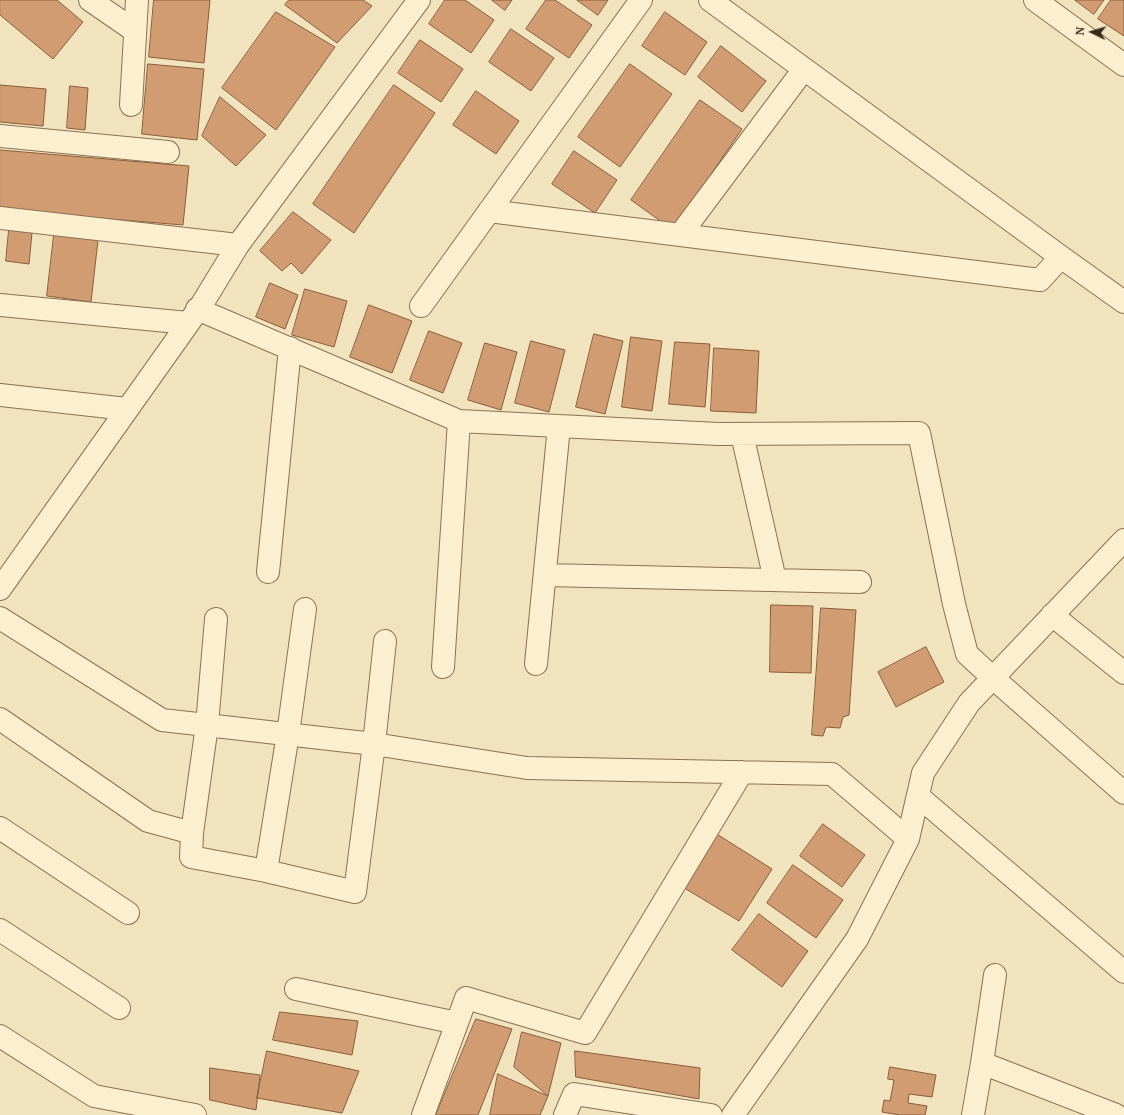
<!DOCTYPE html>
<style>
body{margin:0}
#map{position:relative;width:1124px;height:1115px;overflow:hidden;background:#f0e3bd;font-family:"PT Serif",serif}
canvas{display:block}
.north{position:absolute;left:1072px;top:12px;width:40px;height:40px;-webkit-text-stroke:3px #f7eccd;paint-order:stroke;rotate:275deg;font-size:11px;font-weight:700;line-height:16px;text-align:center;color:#372a1b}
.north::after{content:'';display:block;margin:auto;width:14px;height:18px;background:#372a1b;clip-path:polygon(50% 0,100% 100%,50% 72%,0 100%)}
</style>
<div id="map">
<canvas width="1124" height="1115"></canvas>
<div class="north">N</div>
</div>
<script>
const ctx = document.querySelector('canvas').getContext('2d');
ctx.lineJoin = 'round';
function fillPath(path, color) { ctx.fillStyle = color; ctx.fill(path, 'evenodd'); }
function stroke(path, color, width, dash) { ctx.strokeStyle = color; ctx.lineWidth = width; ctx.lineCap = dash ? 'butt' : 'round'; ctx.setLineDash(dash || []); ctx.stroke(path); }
const building = new Path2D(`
 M 0,0 L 57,0 L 83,22 L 53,59 L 0,15 Z
 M 154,0 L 210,0 L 204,63 L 149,57 Z
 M 289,0 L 363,0 L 372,6 L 337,43 L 285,5 Z
 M 445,0 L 465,0 L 494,20 L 471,53 L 429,24 Z
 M 492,0 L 512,0 L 505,10 Z
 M 546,0 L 555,0 L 592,25 L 569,58 L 526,29 Z
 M 577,0 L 608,0 L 598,15 Z
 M 1075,0 L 1104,0 L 1094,14 Z
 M 1111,0 L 1124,0 L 1124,36 L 1098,19 Z
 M 276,12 L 335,47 L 276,130 L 222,88 Z
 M 665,12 L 707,42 L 685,75 L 642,46 Z
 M 511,29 L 554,58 L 531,91 L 489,62 Z
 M 420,40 L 463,69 L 441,102 L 398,73 Z
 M 721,46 L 766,81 L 742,112 L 698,77 Z
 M 148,64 L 204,69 L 197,140 L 142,134 Z
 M 630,64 L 672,94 L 620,167 L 578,137 Z
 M 0,85 L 46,89 L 43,126 L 0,122 Z
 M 394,85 L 435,113 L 354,233 L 313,204 Z
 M 70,86 L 88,88 L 85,130 L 67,128 Z
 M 476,91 L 519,121 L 496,154 L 453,125 Z
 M 220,97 L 266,135 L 236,166 L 202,136 Z
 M 700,100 L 742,129 L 673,230 L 631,200 Z
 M 0,150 L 189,166 L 183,225 L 0,210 Z
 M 574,151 L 617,180 L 595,213 L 552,184 Z
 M 293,212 L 331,240 L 302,274 L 291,263 L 282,271 L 260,251 Z
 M 9,230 L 32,233 L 29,264 L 6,261 Z
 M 54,235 L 98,240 L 91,302 L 47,296 Z
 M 270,283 L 298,295 L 285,329 L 256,317 Z
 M 305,289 L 347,301 L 334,347 L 292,335 Z
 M 369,305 L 412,321 L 392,373 L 350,357 Z
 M 429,331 L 462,343 L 443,393 L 410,380 Z
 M 594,334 L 623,341 L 605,414 L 576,407 Z
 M 631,337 L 662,341 L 652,411 L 622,407 Z
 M 531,341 L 565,350 L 549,412 L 515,403 Z
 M 675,342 L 710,344 L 705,407 L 669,404 Z
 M 485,343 L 517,352 L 501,410 L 468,400 Z
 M 714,348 L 759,351 L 756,413 L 711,411 Z
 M 771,605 L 813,606 L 811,673 L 770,672 Z
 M 821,608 L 856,610 L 849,715 L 843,717 L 840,728 L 826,727 L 823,736 L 812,735 Z
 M 926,647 L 944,682 L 896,707 L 878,672 Z
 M 823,824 L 865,855 L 842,887 L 800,856 Z
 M 712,831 L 772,869 L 739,921 L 681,886 Z
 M 793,865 L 843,900 L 816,938 L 767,903 Z
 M 759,914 L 808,951 L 782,987 L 732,950 Z
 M 280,1012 L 358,1021 L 352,1055 L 273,1040 Z
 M 476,1019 L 512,1029 L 478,1115 L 436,1115 Z
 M 522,1032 L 561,1043 L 548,1096 L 514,1067 Z
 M 267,1051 L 359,1071 L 342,1113 L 257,1098 Z
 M 575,1051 L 700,1068 L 699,1099 L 576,1077 Z
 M 890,1067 L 936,1075 L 932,1097 L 909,1094 L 908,1103 L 927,1106 L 925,1115 L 900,1115 L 882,1112 L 884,1100 L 890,1101 L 894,1080 L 888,1079 Z
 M 210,1068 L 260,1075 L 256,1110 L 210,1100 Z
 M 498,1074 L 548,1096 L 540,1115 L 490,1115 Z`);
fillPath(building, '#d19c71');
stroke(building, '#895c3a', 1);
const minor = new Path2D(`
 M 90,0 L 135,31
 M 710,0 L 1061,257 L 1124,302
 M 1035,0 L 1124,65
 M 131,105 L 137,0
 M 0,136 L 168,152
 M 489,211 L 1040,280 L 1061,257
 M 0,218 L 238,245
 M 680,235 L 804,69
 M 0,305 L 188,323
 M 421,306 L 641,0
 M 197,309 L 459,421 L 718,434 L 919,433 L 954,604 L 967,654 L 993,678 L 1124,793
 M 0,395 L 127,409
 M 742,434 L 775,580
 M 268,572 L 290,348
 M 545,575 L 860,582
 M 0,589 L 202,304 L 238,245 L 419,0
 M 1052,615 L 1124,673
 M 0,618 L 162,720 L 374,744 L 527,768 L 832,774 L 908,839
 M 216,619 L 207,725 L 192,833 L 191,857 L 266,871 L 355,892 L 374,744 L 385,641
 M 536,664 L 559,426
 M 443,667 L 459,421
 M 0,719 L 148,821 L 192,833
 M 918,796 L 1124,972
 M 0,828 L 128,913
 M 266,871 L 288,734 L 305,609
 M 0,930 L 119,1008
 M 296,989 L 457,1023
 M 0,1036 L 94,1096 L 195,1115
 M 982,1063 L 1116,1115
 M 423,1115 L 457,1023 L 466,998 L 585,1033 L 742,772
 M 565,1115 L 574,1094 L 711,1115
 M 733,1115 L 857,939 L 908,839 L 923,773 L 969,703 L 1124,540
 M 973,1115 L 982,1063 L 995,975`);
stroke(minor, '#897255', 24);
stroke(minor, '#fbefd0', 22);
</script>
